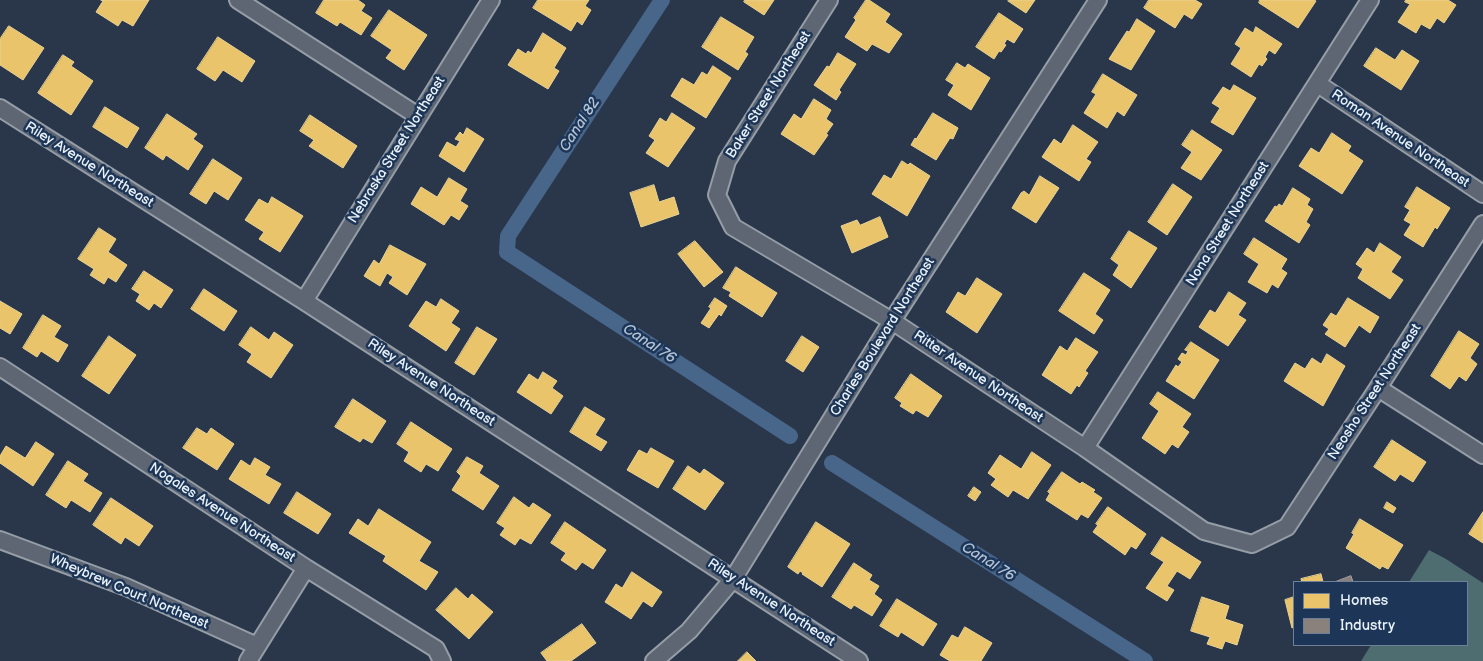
<!DOCTYPE html>
<style>
body{margin:0}
#map{position:relative;width:1483px;height:661px;overflow:hidden;background:#2a374a;font-family:"Balsamiq Sans",sans-serif}
canvas{display:block}
.legend{position:absolute;left:1293px;top:581px;width:175px;height:65px;box-sizing:border-box;background:#1d3557;border:1px solid #6e8097;margin:0;padding:6px 9px;list-style:none;font-size:15px;color:#e8f1f8}
.legend li{display:flex;align-items:center;gap:10px;height:25px}
.legend b{width:25px;border:1px solid #6e8097}
</style>
<div id="map">
<canvas width="1483" height="661"></canvas>
<ul class="legend">
<li><b style="height:14px;background:#e9c46a"></b>Homes</li>
<li><b style="height:14px;background:#8a817c"></b>Industry</li>
</ul>
</div>
<script>
const ctx = document.querySelector('canvas').getContext('2d');
ctx.lineJoin = 'round';
function fillPath(path, color) { ctx.fillStyle = color; ctx.fill(path, 'evenodd'); }
function stroke(path, color, width, dash) { ctx.strokeStyle = color; ctx.lineWidth = width; ctx.lineCap = dash ? 'butt' : 'round'; ctx.setLineDash(dash || []); ctx.stroke(path); }
function write(font, color, halo, rows, align = 'center') {
  ctx.font = font + ' "Balsamiq Sans",sans-serif'; ctx.lineWidth = 5; ctx.setLineDash([]); ctx.textBaseline = 'middle'; ctx.strokeStyle = halo; ctx.fillStyle = color; for (const [text, x, y, turn = 0] of rows) {
    ctx.save(); ctx.translate(x, y); ctx.rotate((+turn || 0) * Math.PI / 180); ctx.textAlign = isNaN(turn) ? turn : align; if (halo) ctx.strokeText(text, 0, 0); ctx.fillText(text, 0, 0); ctx.restore();
  }
}
fillPath(new Path2D(`
 M 1429,550 L 1446,559 L 1483,583 L 1483,661 L 1361,661 L 1371,645 L 1467,645 L 1467,582 L 1409,582 Z`), '#4d6d71');
const homes = new Path2D(`
 M 101,0 L 149,0 L 133,26 L 122,20 L 118,26 L 96,12 L 103,1 Z
 M 324,0 L 358,0 L 365,5 L 361,11 L 372,18 L 361,35 L 340,22 L 337,26 L 316,13 Z
 M 538,0 L 589,0 L 585,6 L 591,10 L 582,25 L 577,21 L 571,31 L 533,8 Z
 M 745,0 L 774,0 L 764,15 L 744,2 Z
 M 866,0 L 869,0 L 890,14 L 885,22 L 902,34 L 889,53 L 872,44 L 867,51 L 845,37 L 856,20 L 854,18 Z
 M 1009,0 L 1035,0 L 1026,13 L 1008,1 Z
 M 1149,0 L 1195,0 L 1202,4 L 1192,19 L 1184,14 L 1175,28 L 1144,8 Z
 M 1260,0 L 1314,0 L 1316,1 L 1298,28 L 1259,3 Z
 M 1406,0 L 1448,0 L 1456,5 L 1444,23 L 1437,18 L 1430,29 L 1421,24 L 1416,33 L 1398,22 L 1410,4 L 1405,2 Z
 M 389,10 L 427,35 L 404,70 L 386,58 L 392,50 L 371,36 Z
 M 999,13 L 1023,29 L 1014,43 L 1007,39 L 1004,44 L 1006,45 L 1001,52 L 999,51 L 994,59 L 976,47 Z
 M 721,17 L 754,37 L 745,52 L 748,54 L 738,70 L 702,47 Z
 M 1137,19 L 1155,31 L 1131,70 L 1109,59 L 1127,31 L 1129,32 Z
 M 9,26 L 44,48 L 23,80 L 0,65 L 0,39 Z
 M 1256,27 L 1282,44 L 1275,54 L 1269,50 L 1265,57 L 1267,59 L 1262,66 L 1259,64 L 1251,77 L 1231,64 L 1241,48 L 1235,44 L 1245,28 L 1253,33 Z
 M 543,33 L 566,48 L 554,68 L 559,71 L 548,89 L 508,65 L 518,49 L 526,54 L 528,51 L 531,53 Z
 M 218,37 L 255,61 L 242,82 L 223,70 L 215,81 L 197,69 Z
 M 1376,48 L 1395,60 L 1402,50 L 1419,61 L 1401,90 L 1364,66 Z
 M 838,53 L 856,64 L 839,90 L 841,92 L 836,100 L 814,85 L 827,66 L 829,67 Z
 M 63,55 L 74,62 L 71,66 L 93,81 L 71,115 L 38,93 Z
 M 957,63 L 965,68 L 968,64 L 990,78 L 971,110 L 948,95 L 954,85 L 946,80 Z
 M 713,66 L 731,78 L 706,118 L 671,96 L 682,78 L 694,85 L 702,72 L 707,75 Z
 M 1103,74 L 1137,95 L 1124,116 L 1117,111 L 1107,128 L 1084,113 L 1096,94 L 1092,92 Z
 M 1234,85 L 1256,98 L 1233,135 L 1211,122 L 1220,108 L 1212,103 L 1223,87 L 1230,91 Z
 M 814,99 L 831,110 L 826,119 L 833,124 L 826,134 L 828,135 L 814,155 L 781,134 L 794,114 L 801,119 Z
 M 105,107 L 139,128 L 127,148 L 93,127 Z
 M 672,113 L 695,128 L 668,167 L 646,153 L 655,140 L 649,136 L 660,118 L 666,122 Z
 M 933,113 L 958,128 L 953,139 L 950,138 L 936,160 L 911,145 L 915,138 L 916,139 Z
 M 167,114 L 197,134 L 193,139 L 203,146 L 188,170 L 166,155 L 163,160 L 145,148 Z
 M 310,115 L 357,146 L 343,168 L 309,146 L 314,140 L 300,131 Z
 M 1073,125 L 1098,142 L 1086,159 L 1091,162 L 1079,181 L 1042,157 L 1054,139 L 1061,144 Z
 M 467,128 L 484,139 L 464,172 L 439,156 L 447,142 L 456,147 L 460,141 L 455,139 L 460,132 L 463,135 Z
 M 1192,130 L 1222,150 L 1201,180 L 1181,168 L 1192,152 L 1182,145 Z
 M 1332,133 L 1351,146 L 1348,151 L 1363,161 L 1342,194 L 1299,166 L 1311,148 L 1319,153 Z
 M 213,159 L 242,178 L 228,200 L 214,191 L 206,204 L 190,194 Z
 M 902,161 L 908,165 L 910,163 L 930,176 L 907,216 L 872,194 L 884,175 L 891,179 Z
 M 1040,176 L 1059,188 L 1036,223 L 1012,208 L 1021,193 L 1024,191 L 1029,195 Z
 M 449,178 L 467,189 L 460,201 L 468,206 L 459,220 L 451,215 L 444,225 L 411,204 L 421,187 L 437,197 Z
 M 1173,184 L 1192,197 L 1167,235 L 1148,222 Z
 M 654,185 L 659,202 L 674,197 L 679,214 L 641,227 L 630,193 Z
 M 1417,187 L 1450,208 L 1437,229 L 1435,227 L 1423,247 L 1404,235 L 1411,224 L 1404,220 L 1410,210 L 1405,207 Z
 M 1293,188 L 1310,199 L 1307,205 L 1313,209 L 1306,222 L 1310,225 L 1299,243 L 1265,221 L 1275,206 L 1277,207 L 1279,204 L 1282,206 Z
 M 272,197 L 303,216 L 280,252 L 259,239 L 264,232 L 245,220 L 259,199 L 268,204 Z
 M 880,217 L 888,237 L 852,253 L 841,226 L 857,220 L 860,225 Z
 M 99,228 L 116,239 L 108,252 L 127,265 L 116,282 L 108,277 L 104,284 L 90,275 L 94,269 L 78,259 Z
 M 1129,231 L 1157,248 L 1131,288 L 1113,275 L 1119,265 L 1111,259 Z
 M 1254,238 L 1287,259 L 1281,269 L 1287,273 L 1278,288 L 1272,284 L 1267,293 L 1248,282 L 1259,264 L 1244,254 Z
 M 695,241 L 723,272 L 704,287 L 678,254 Z
 M 1380,243 L 1401,257 L 1391,272 L 1403,280 L 1390,299 L 1358,278 L 1363,269 L 1356,264 L 1367,248 L 1374,253 Z
 M 390,245 L 426,264 L 407,295 L 389,283 L 393,277 L 387,273 L 380,286 L 364,276 L 374,260 L 379,264 Z
 M 736,267 L 777,293 L 762,317 L 729,296 L 731,292 L 723,288 Z
 M 144,271 L 173,290 L 161,308 L 154,303 L 149,310 L 136,301 L 140,294 L 132,289 Z
 M 1084,273 L 1110,290 L 1095,314 L 1103,320 L 1094,334 L 1059,311 Z
 M 977,278 L 1002,294 L 977,333 L 946,312 L 958,292 L 965,296 Z
 M 204,289 L 237,311 L 224,331 L 191,309 Z
 M 1229,292 L 1246,303 L 1238,315 L 1246,320 L 1228,346 L 1199,327 L 1210,310 L 1215,313 Z
 M 715,298 L 727,306 L 721,316 L 719,314 L 709,328 L 701,323 L 711,308 L 709,307 Z
 M 1348,298 L 1379,317 L 1370,333 L 1359,325 L 1345,347 L 1325,334 L 1329,329 L 1323,325 L 1331,313 L 1336,316 Z
 M 441,299 L 459,311 L 451,323 L 460,329 L 446,351 L 409,326 L 426,301 L 436,307 Z
 M 0,301 L 22,314 L 10,334 L 0,328 Z
 M 43,315 L 61,326 L 54,337 L 68,345 L 58,362 L 41,351 L 37,357 L 23,348 Z
 M 251,327 L 269,340 L 274,332 L 293,345 L 271,378 L 247,362 L 252,354 L 239,345 Z
 M 477,327 L 497,339 L 474,375 L 455,363 Z
 M 1459,331 L 1479,344 L 1470,358 L 1477,364 L 1466,381 L 1459,376 L 1450,389 L 1431,376 Z
 M 109,336 L 136,355 L 109,394 L 82,376 Z
 M 802,336 L 819,347 L 803,372 L 786,361 Z
 M 1076,338 L 1098,352 L 1085,371 L 1088,373 L 1079,387 L 1077,385 L 1071,394 L 1042,375 L 1060,346 L 1067,351 Z
 M 1191,342 L 1219,360 L 1194,399 L 1166,381 L 1176,365 L 1178,367 L 1182,362 L 1178,359 L 1182,353 L 1186,355 L 1188,351 L 1185,350 Z
 M 1327,354 L 1345,366 L 1323,406 L 1284,381 L 1295,363 L 1305,369 L 1312,358 L 1321,364 Z
 M 543,372 L 557,381 L 552,388 L 563,396 L 551,414 L 517,392 L 529,374 L 538,380 Z
 M 911,374 L 942,396 L 928,417 L 916,410 L 913,414 L 900,406 L 902,403 L 895,398 Z
 M 1158,392 L 1191,414 L 1182,427 L 1189,432 L 1178,448 L 1172,444 L 1165,454 L 1142,438 L 1159,411 L 1150,404 Z
 M 353,399 L 386,421 L 372,443 L 363,438 L 360,442 L 335,427 Z
 M 585,407 L 605,419 L 595,435 L 607,442 L 601,451 L 570,432 Z
 M 411,422 L 452,449 L 438,471 L 426,464 L 421,472 L 404,461 L 409,452 L 397,444 Z
 M 197,428 L 207,434 L 211,428 L 234,444 L 217,470 L 183,448 Z
 M 1392,440 L 1426,462 L 1413,482 L 1400,474 L 1395,481 L 1374,467 Z
 M 36,442 L 54,454 L 33,486 L 0,463 L 0,456 L 6,446 L 25,458 Z
 M 651,448 L 674,461 L 658,488 L 627,470 L 639,450 L 647,454 Z
 M 1032,452 L 1051,465 L 1028,499 L 1013,490 L 1008,497 L 991,485 L 996,479 L 988,473 L 1000,455 L 1021,469 Z
 M 467,457 L 483,466 L 479,473 L 499,486 L 483,510 L 452,490 L 461,476 L 457,472 Z
 M 255,458 L 270,467 L 265,475 L 281,484 L 269,504 L 229,479 L 241,460 L 250,466 Z
 M 68,461 L 88,474 L 83,481 L 102,493 L 90,512 L 71,500 L 66,508 L 46,495 Z
 M 688,466 L 700,474 L 704,469 L 724,483 L 705,510 L 673,489 Z
 M 1062,472 L 1080,484 L 1082,482 L 1095,490 L 1093,492 L 1102,498 L 1088,518 L 1081,514 L 1077,520 L 1046,500 L 1050,493 L 1048,492 Z
 M 974,487 L 981,492 L 975,501 L 968,496 Z
 M 297,492 L 331,514 L 318,534 L 284,513 Z
 M 514,497 L 529,508 L 533,503 L 551,515 L 531,544 L 520,538 L 515,545 L 500,535 L 505,528 L 497,523 Z
 M 111,498 L 153,526 L 139,546 L 125,537 L 121,544 L 93,525 Z
 M 1387,502 L 1396,508 L 1393,513 L 1384,508 Z
 M 1108,507 L 1146,534 L 1136,549 L 1131,546 L 1125,555 L 1093,532 L 1098,525 L 1096,524 Z
 M 379,509 L 431,542 L 419,561 L 438,572 L 426,590 L 383,561 L 386,556 L 349,533 L 358,519 L 368,526 Z
 M 1483,512 L 1483,543 L 1469,534 Z
 M 1360,519 L 1403,545 L 1388,569 L 1382,566 L 1380,569 L 1346,548 L 1354,534 L 1352,533 Z
 M 565,522 L 606,550 L 593,569 L 582,562 L 576,570 L 561,560 L 566,553 L 551,543 Z
 M 816,522 L 850,544 L 822,587 L 802,574 L 803,573 L 800,571 L 798,574 L 788,567 Z
 M 1162,537 L 1201,562 L 1190,579 L 1177,571 L 1167,586 L 1174,590 L 1167,601 L 1146,588 L 1164,562 L 1151,554 Z
 M 854,563 L 872,575 L 869,580 L 879,586 L 874,594 L 882,600 L 872,616 L 854,605 L 851,609 L 832,597 Z
 M 632,572 L 662,592 L 652,607 L 643,601 L 631,619 L 605,602 L 616,584 L 622,588 Z
 M 1321,574 L 1323,582 L 1302,582 L 1301,579 Z
 M 456,588 L 468,599 L 472,594 L 493,612 L 469,639 L 436,610 Z
 M 1202,597 L 1229,606 L 1225,619 L 1243,625 L 1237,645 L 1225,641 L 1222,649 L 1207,644 L 1210,637 L 1191,631 Z
 M 1294,597 L 1294,627 L 1292,628 L 1285,600 Z
 M 897,599 L 937,624 L 923,646 L 901,632 L 898,637 L 880,626 Z
 M 582,624 L 596,643 L 571,661 L 547,661 L 541,653 Z
 M 965,627 L 992,643 L 981,661 L 950,661 L 940,655 L 952,635 L 958,638 Z
 M 747,652 L 756,661 L 738,661 Z`);
fillPath(homes, '#e9c46a');
stroke(homes, '#e9d295', 1);
const industry = new Path2D(`
 M 1351,576 L 1353,582 L 1335,582 Z`);
fillPath(industry, '#8a817c');
stroke(industry, '#a6a3a1', 1);
stroke(new Path2D(`
 M 662,0 L 508,236 L 507,252 L 790,436
 M 832,463 L 1145,661`), '#47668a', 16);
const minor = new Path2D(`
 M 238,0 L 418,116
 M 829,0 L 727,161 L 717,195 L 733,227 L 892,321 L 1085,448 L 1204,531 L 1252,544 L 1287,527 L 1378,388 L 1483,224
 M 1318,84 L 1483,194
 M 0,108 L 304,301 L 859,661
 M 304,301 L 491,0
 M 0,367 L 306,568 L 436,649 L 442,661
 M 1378,388 L 1483,455
 M 1085,448 L 1370,0
 M 0,540 L 126,587 L 257,646
 M 248,661 L 306,568
 M 654,661 L 689,631 L 733,579 L 892,321 L 1098,0`);
stroke(minor, '#959da7', 20);
stroke(minor, '#5d6672', 16);
write('14px', '#e8f1f8', '#1d3557', [
 ["Baker Street Northeast",769,95,-58],
 ["Roman Avenue Northeast",1400,139,34],
 ["Nebraska Street Northeast",397,150,-58],
 ["Riley Avenue Northeast",89,165,32],
 ["Nona Street Northeast",1228,224,-58],
 ["Charles Boulevard Northeast",883,337,-58],
 ["Ritter Avenue Northeast",978,377,34],
 ["Riley Avenue Northeast",431,383,33],
 ["Neosho Street Northeast",1375,392,-57],
 ["Nogales Avenue Northeast",222,513,33],
 ["Wheybrew Court Northeast",129,592,23],
 ["Riley Avenue Northeast",771,603,33]
]);
write('italic 15px', '#b1c2d4', '#1d3557', [
 ["Canal 82",580,125,-57],
 ["Canal 76",649,344,33],
 ["Canal 76",988,562,32]
]);
</script>
